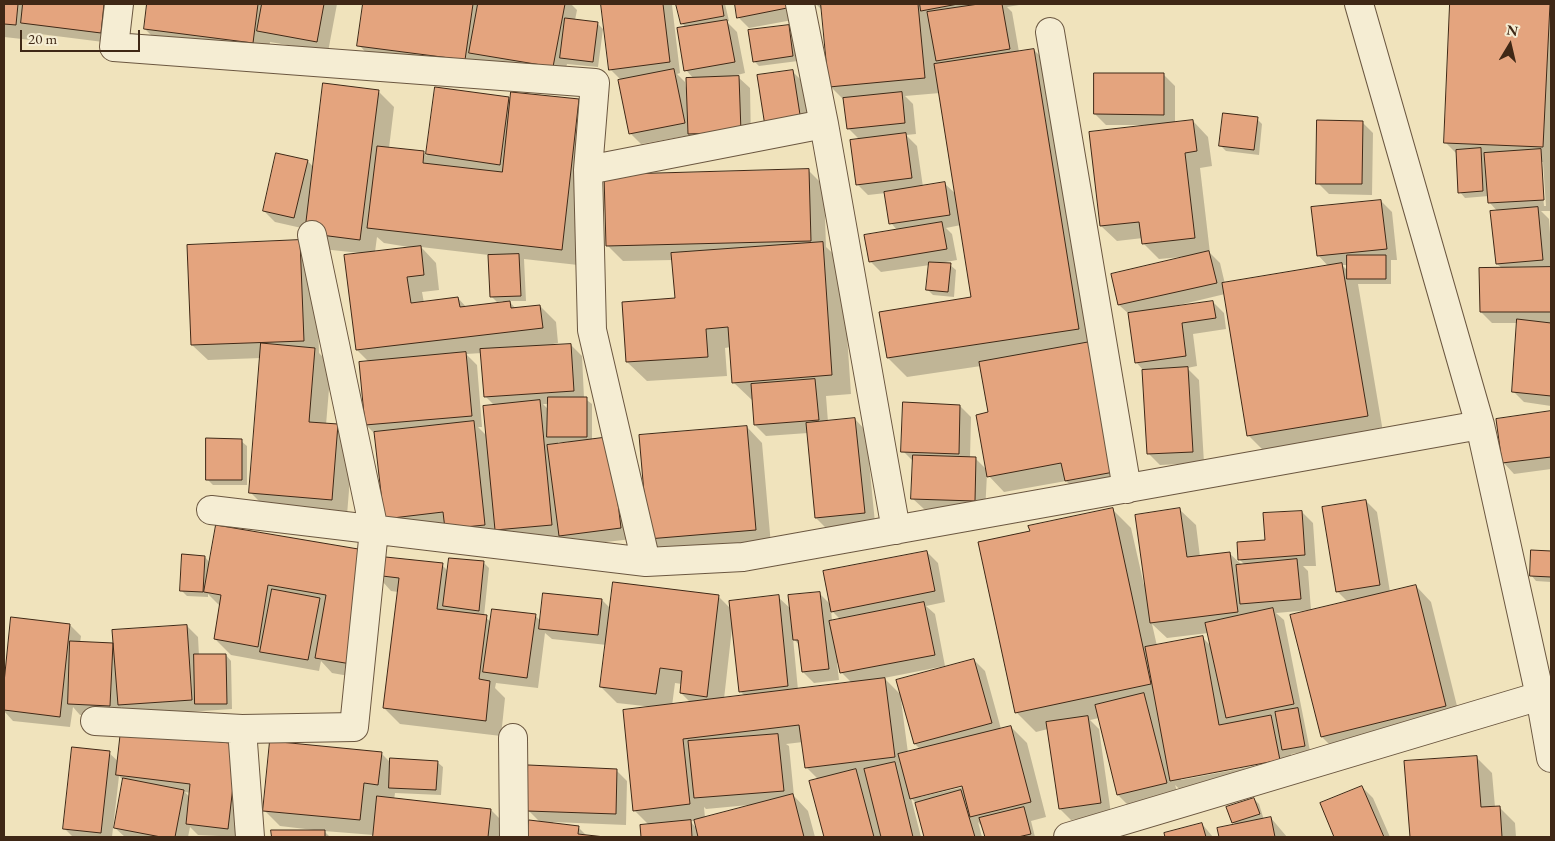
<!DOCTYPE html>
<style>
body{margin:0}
#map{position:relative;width:1555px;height:841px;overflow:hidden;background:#f0e3bc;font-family:"EB Garamond",serif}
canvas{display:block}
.frame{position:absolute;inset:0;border:5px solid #3f2816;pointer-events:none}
.north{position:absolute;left:1485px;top:20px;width:50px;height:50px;-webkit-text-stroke:4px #f5edd3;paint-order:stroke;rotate:9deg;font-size:14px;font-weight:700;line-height:20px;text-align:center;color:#3f2816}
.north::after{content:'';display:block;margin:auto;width:18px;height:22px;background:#3f2816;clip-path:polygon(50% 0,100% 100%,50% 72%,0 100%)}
.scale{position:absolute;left:20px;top:30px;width:120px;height:22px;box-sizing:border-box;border:2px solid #3f2816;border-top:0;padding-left:6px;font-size:15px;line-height:18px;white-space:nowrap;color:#3f2816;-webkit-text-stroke:4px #f5edd3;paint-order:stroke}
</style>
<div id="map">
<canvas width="1555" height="841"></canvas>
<div class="frame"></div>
<div class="north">N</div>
<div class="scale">20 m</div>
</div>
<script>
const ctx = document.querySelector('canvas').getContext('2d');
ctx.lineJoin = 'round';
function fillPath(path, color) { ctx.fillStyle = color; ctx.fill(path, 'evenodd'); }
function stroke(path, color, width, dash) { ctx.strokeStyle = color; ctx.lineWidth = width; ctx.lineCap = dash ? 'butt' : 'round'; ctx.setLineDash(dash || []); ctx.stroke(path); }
fillPath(new Path2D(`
 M 4,4 L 116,4 L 111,43 L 32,33 L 31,40 L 4,37 Z
 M 148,4 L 337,4 L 328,52 L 270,42 L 268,58 L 161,45 L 145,29 Z
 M 365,4 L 571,4 L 577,10 L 575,20 L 598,24 L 603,29 L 598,67 L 567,64 L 564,78 L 374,61 L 359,45 Z
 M 602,4 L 672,5 L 680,73 L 677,74 L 685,82 L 686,88 L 694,79 L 686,70 L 686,28 L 682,23 L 677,4 L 725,4 L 729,21 L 726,21 L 737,32 L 745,73 L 726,78 L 738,77 L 750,88 L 751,142 L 700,144 L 691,135 L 641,144 L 630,133 L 621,80 L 610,69 Z
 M 736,4 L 795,4 L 798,19 L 749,28 L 738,17 Z
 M 816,4 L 1025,4 L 1007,7 L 1012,12 L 1019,52 L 1034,50 L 1053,69 L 1129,487 L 1082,496 L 1066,481 L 1004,492 L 987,474 L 985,512 L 924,509 L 912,498 L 914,462 L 903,451 L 960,406 L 971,417 L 970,458 L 976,459 L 987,470 L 989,413 L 981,366 L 907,377 L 888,358 L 973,299 L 961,225 L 946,228 L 952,234 L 957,260 L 940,263 L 950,265 L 956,270 L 954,297 L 933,295 L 928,290 L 930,265 L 881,272 L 870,261 L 898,231 L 891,223 L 886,193 L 868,195 L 857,184 L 860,140 L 848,128 L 845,101 L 830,86 L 823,11 ZM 940,93 L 957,195 L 945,184 L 923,187 L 917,146 L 906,135 L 916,134 L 913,104 L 905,96 Z
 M 1452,4 L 1551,4 L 1551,211 L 1541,211 L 1549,219 L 1551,248 L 1551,406 L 1524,402 L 1513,391 L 1518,323 L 1492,323 L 1481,312 L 1503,269 L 1497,264 L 1498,212 L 1490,203 L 1489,196 L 1465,198 L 1460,192 L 1457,154 L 1446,143 ZM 1540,162 L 1543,162 L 1546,206 L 1544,206 Z
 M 788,26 L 794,31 L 798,61 L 759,66 L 754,61 Z
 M 792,71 L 803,82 L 811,131 L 777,136 Z
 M 1164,75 L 1175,86 L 1175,123 L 1193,121 L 1208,137 L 1212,166 L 1200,168 L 1210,253 L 1220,263 L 1225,284 L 1329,267 L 1318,255 L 1381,201 L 1392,212 L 1397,260 L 1391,260 L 1391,284 L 1358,284 L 1383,432 L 1264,451 L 1249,436 L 1225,294 L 1175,306 L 1175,308 L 1213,302 L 1224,313 L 1226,329 L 1193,334 L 1197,366 L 1187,368 L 1199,380 L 1204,463 L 1160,465 L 1149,454 L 1143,370 L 1136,362 L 1130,315 L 1119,305 L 1182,258 L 1182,257 L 1159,259 L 1144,244 L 1143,238 L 1117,241 L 1101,226 L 1145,125 L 1106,125 L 1095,114 ZM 1342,265 L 1348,265 L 1348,271 Z
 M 437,88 L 509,98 L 511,101 L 512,93 L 579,100 L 595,116 L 578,265 L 524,259 L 526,301 L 509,301 L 516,309 L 540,306 L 556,322 L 558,343 L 553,344 L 553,346 L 571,345 L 582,356 L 584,398 L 592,404 L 592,441 L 609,439 L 632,539 L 571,546 L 385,518 L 376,435 L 366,425 L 369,362 L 357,350 L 346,256 L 360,253 L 322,249 L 306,229 L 275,222 L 264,211 L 308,161 L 314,168 L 378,91 L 394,107 L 389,148 L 423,152 L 427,156 ZM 377,237 L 384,243 L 415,248 L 375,252 ZM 421,247 L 489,255 L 491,296 L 497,302 L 503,301 L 503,303 L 467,308 L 458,298 L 424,303 L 422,292 L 439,290 L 436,263 ZM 482,353 L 485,396 L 495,406 L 487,436 L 478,427 L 482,427 L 477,365 L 466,354 ZM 543,404 L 549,404 L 549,410 ZM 558,442 L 568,442 L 568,444 L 558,445 Z
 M 1257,119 L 1262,124 L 1259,155 L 1226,151 L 1221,146 Z
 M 1362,122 L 1373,133 L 1372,195 L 1329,194 L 1318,183 Z
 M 808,170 L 824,186 L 826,247 L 842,262 L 851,394 L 826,396 L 828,422 L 855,419 L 866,431 L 875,523 L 827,529 L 816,518 L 808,433 L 766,436 L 755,425 L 753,401 L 733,382 L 731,347 L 725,348 L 727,376 L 647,381 L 627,362 L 623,303 L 676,299 L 673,260 L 623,261 L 607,245 Z
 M 300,241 L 316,257 L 319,353 L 331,365 L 326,425 L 337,426 L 353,441 L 347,515 L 266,508 L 250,492 L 261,358 L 208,360 L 192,345 Z
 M 1551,413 L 1551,469 L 1514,474 L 1503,462 L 1497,420 Z
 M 747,427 L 762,443 L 771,545 L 665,554 L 649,539 Z
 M 241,441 L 247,446 L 247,485 L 213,485 L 207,479 Z
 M 1366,501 L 1377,512 L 1390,592 L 1416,586 L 1431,602 L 1461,722 L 1337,752 L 1322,737 L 1348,602 L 1337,591 Z
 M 1112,509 L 1131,528 L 1144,585 L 1180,510 L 1196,525 L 1200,557 L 1229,553 L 1242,565 L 1245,565 L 1239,559 L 1267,541 L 1302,512 L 1313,523 L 1316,566 L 1303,566 L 1308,571 L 1311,610 L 1276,613 L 1284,620 L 1310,751 L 1291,754 L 1295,776 L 1187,796 L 1175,785 L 1178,794 L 1129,806 L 1118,795 L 1099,718 L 1090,720 L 1099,729 L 1111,814 L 1071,820 L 1060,809 L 1048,729 L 1036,732 L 1016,712 L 1031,532 ZM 1152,624 L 1167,638 L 1208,633 L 1211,646 L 1203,638 L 1157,646 ZM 1286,758 L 1286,760 L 1181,780 L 1181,777 Z
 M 1532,551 L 1551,552 L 1551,582 L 1536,581 L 1531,575 Z
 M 927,552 L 938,563 L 945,602 L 926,606 L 935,614 L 945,666 L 884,678 L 902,696 L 974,660 L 985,671 L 1001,729 L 1011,727 L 1027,743 L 1046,817 L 1031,821 L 1035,837 L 986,837 L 983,828 L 978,822 L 982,837 L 926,837 L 916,803 L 911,798 L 921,837 L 825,837 L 811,781 L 818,779 L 806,767 L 803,742 L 786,744 L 789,746 L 794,796 L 808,811 L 815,837 L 642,837 L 641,826 L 649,825 L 634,810 L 653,707 L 617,703 L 601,687 L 607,645 L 552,639 L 545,633 L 538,688 L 496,683 L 495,688 L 505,698 L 501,736 L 400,724 L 384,708 L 398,592 L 391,591 L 383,582 L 366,679 L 332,673 L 321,661 L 319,671 L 231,655 L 215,639 L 220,606 L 208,594 L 208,597 L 187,596 L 181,590 L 205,557 L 210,563 L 377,560 L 442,565 L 448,571 L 483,562 L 489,568 L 484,616 L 491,622 L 535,615 L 541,622 L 602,600 L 611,609 L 718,596 L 731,609 L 778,597 L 791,609 L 819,593 L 831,605 ZM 831,610 L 841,620 L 832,621 ZM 732,628 L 740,691 L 745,696 L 724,699 ZM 793,638 L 800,646 L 803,672 L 814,683 L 839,680 L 837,663 L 839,663 L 841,672 L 852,683 L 798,690 ZM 675,683 L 682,684 L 681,693 L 691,703 L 672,706 ZM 901,700 L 915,744 L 921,750 L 908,753 ZM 968,783 L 968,786 L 920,797 L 920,795 ZM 749,805 L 750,807 L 705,818 L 704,807 L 706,809 ZM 690,821 L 695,821 L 697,829 Z
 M 12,619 L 70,625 L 81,636 L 80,643 L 115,644 L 187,626 L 198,637 L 199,656 L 226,655 L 231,661 L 232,709 L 130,716 L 121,707 L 121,716 L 80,715 L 73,707 L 70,727 L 13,721 L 4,711 Z
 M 238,745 L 239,837 L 198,835 L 190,827 L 188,837 L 125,837 L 115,828 L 124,781 L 119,776 L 112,837 L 73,837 L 64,828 L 109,753 L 119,762 ZM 185,792 L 191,793 L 190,798 Z
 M 381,753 L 391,763 L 437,762 L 443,767 L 441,795 L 395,793 L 394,800 L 491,810 L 507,826 L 505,837 L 374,837 L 374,835 L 324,831 L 330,837 L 273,837 L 273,832 L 314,832 L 314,830 L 280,826 L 265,811 Z
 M 1476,757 L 1492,773 L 1495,807 L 1499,807 L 1515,823 L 1516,837 L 1411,837 L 1405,762 Z
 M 616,770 L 627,781 L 626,825 L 553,822 L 553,824 L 578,827 L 588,837 L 594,837 L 528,837 L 530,821 L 540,822 L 528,810 Z
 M 1362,787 L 1373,798 L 1390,837 L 1336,837 L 1322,804 Z
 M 1254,799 L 1259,804 L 1264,820 L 1271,818 L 1287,837 L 1220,837 L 1218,829 L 1236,825 L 1233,822 Z
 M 1202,824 L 1213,837 L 1166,837 L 1165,834 Z`), '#0003');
const building = new Path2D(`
 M 4,4 L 18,4 L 16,25 L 4,24 Z
 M 23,4 L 104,4 L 101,33 L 21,23 Z
 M 147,4 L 258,4 L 253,43 L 144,29 Z
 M 262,4 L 324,4 L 317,42 L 257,31 Z
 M 363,4 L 473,4 L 465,60 L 357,46 Z
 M 478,4 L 565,4 L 553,67 L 469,53 Z
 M 601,4 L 663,4 L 670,62 L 609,70 Z
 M 676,4 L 722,4 L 724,16 L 681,24 Z
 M 735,4 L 787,4 L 787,8 L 737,18 Z
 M 821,4 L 918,4 L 925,78 L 829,87 Z
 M 920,4 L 958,4 L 921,11 Z
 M 979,4 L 1002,4 L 1010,49 L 936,61 L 927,12 Z
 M 1450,4 L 1550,4 L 1543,147 L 1444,143 Z
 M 565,18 L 598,22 L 593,62 L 560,58 Z
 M 727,20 L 735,62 L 684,71 L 677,28 Z
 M 789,25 L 793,56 L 753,62 L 748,30 Z
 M 1034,49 L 1079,329 L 887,358 L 879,312 L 971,297 L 934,64 Z
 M 674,69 L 685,123 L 629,134 L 618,80 Z
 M 793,70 L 801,121 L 765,126 L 757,75 Z
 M 1094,73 L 1164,73 L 1164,115 L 1094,114 Z
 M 739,76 L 741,132 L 688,134 L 686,78 Z
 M 323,83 L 379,90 L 360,240 L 305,233 Z
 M 435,87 L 509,97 L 500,165 L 426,154 Z
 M 511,92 L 579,99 L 562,250 L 367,228 L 377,146 L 424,151 L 423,163 L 502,172 Z
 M 902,92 L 905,123 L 847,129 L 843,98 Z
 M 1223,113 L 1258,117 L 1254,150 L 1219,146 Z
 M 1193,120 L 1197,151 L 1185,153 L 1195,238 L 1142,244 L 1139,222 L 1100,226 L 1089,132 Z
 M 1317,120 L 1363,121 L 1362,184 L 1316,184 Z
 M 906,133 L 912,178 L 856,185 L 850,140 Z
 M 1481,148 L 1483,191 L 1458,193 L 1456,150 Z
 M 1541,149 L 1544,200 L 1488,203 L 1484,153 Z
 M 276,153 L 308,160 L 294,218 L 263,211 Z
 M 809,169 L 811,241 L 606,246 L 604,175 Z
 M 945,182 L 950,215 L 889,224 L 884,192 Z
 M 1381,200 L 1387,249 L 1317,256 L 1311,207 Z
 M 1538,207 L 1543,260 L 1496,264 L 1490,211 Z
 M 942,222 L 947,249 L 869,262 L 864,235 Z
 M 300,240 L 304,341 L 191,345 L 187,245 Z
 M 823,242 L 832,375 L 732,383 L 728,327 L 706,329 L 708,357 L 626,362 L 622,302 L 675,298 L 671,253 Z
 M 421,246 L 424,275 L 407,277 L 411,303 L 458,297 L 460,307 L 510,301 L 511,308 L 540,305 L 543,328 L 356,350 L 344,255 Z
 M 1209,251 L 1217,283 L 1118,305 L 1111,274 Z
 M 519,254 L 521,296 L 490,297 L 488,255 Z
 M 1347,255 L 1386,255 L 1386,279 L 1347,279 Z
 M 929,262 L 951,263 L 948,292 L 926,290 Z
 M 1342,263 L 1368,416 L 1247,436 L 1222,283 Z
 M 1551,267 L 1551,312 L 1480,312 L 1479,268 Z
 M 1213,301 L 1216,318 L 1182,323 L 1186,356 L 1135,363 L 1128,313 Z
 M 1517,319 L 1551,323 L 1551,396 L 1512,392 Z
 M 1090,342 L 1114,472 L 1065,481 L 1061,463 L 987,477 L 976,415 L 988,412 L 979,362 Z
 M 261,343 L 315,348 L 309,422 L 338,424 L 332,500 L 249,493 Z
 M 571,344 L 574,391 L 484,397 L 480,349 Z
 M 466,352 L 472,416 L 365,425 L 359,362 Z
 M 1188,367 L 1193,452 L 1147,454 L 1142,370 Z
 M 815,379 L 819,420 L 754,425 L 751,384 Z
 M 548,397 L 587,397 L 587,437 L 547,437 Z
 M 540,400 L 552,525 L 495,530 L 483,406 Z
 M 903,402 L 960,405 L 959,454 L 901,452 Z
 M 1551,411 L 1551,457 L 1502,463 L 1496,419 Z
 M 855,418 L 865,513 L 815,518 L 806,423 Z
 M 474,421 L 485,525 L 445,529 L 443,512 L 384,519 L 374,432 Z
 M 747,426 L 756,530 L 648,539 L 639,435 Z
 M 610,437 L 621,528 L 559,536 L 547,445 Z
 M 206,438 L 242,439 L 242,480 L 206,480 Z
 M 913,455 L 976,457 L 975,501 L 911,499 Z
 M 1366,500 L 1380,585 L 1336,592 L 1322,507 Z
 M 1113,508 L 1151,684 L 1015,713 L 978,542 L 1030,531 L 1028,526 Z
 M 1180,508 L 1187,557 L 1230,552 L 1238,612 L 1150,623 L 1135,515 Z
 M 1302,511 L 1305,555 L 1238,560 L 1237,542 L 1265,540 L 1263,513 Z
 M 216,525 L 370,551 L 351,664 L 315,658 L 326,595 L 268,585 L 258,647 L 214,639 L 221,595 L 204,592 Z
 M 1531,550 L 1551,551 L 1551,577 L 1530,576 Z
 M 927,551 L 935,591 L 831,612 L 823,571 Z
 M 182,554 L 205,556 L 203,592 L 180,591 Z
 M 376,556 L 443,563 L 437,609 L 487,615 L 479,679 L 490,681 L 486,721 L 383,708 L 399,578 L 374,575 Z
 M 449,558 L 484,561 L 479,611 L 443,606 Z
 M 1297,559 L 1301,599 L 1240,604 L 1236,565 Z
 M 613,582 L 719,595 L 707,697 L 680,693 L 682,671 L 660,668 L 656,694 L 600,687 Z
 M 1416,585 L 1446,706 L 1321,737 L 1290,615 Z
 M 272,589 L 320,598 L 308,660 L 260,652 Z
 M 820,592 L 829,669 L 802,672 L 798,640 L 793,640 L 788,595 Z
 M 543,593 L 602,599 L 598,635 L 539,629 Z
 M 779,595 L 788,686 L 739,692 L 729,601 Z
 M 924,602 L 935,655 L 840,673 L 829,621 Z
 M 1273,608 L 1294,704 L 1226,718 L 1205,623 Z
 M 492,609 L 536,614 L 527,678 L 483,672 Z
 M 11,617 L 70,624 L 60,717 L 4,710 L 4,683 Z
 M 187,625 L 192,700 L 118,705 L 112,630 Z
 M 1203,636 L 1219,725 L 1271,715 L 1280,760 L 1170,781 L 1145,647 Z
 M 70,641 L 113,643 L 110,706 L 68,704 Z
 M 194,654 L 226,654 L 227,704 L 195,704 Z
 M 974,659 L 992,723 L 914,744 L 896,680 Z
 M 885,678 L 895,757 L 805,768 L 799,725 L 683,739 L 690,804 L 633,811 L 623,710 Z
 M 1144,693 L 1167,783 L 1117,795 L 1095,705 Z
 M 1298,708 L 1305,746 L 1282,750 L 1275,712 Z
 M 1088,716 L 1101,803 L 1059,809 L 1046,722 Z
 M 1011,726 L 1031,802 L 970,817 L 962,786 L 910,799 L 898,754 Z
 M 121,730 L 238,744 L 228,829 L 186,824 L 190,784 L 116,775 Z
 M 778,734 L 784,791 L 694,798 L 688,741 Z
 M 270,741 L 382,752 L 378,785 L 364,783 L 360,820 L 263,811 Z
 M 72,747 L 110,751 L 101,833 L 63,829 Z
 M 1477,756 L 1481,807 L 1500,806 L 1502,837 L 1410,837 L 1404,761 Z
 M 390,758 L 438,761 L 436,790 L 389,788 Z
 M 895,762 L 913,837 L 881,837 L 864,769 Z
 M 528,765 L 617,769 L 616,814 L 527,811 Z
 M 856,769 L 874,837 L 824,837 L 809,781 Z
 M 123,778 L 184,790 L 175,837 L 161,837 L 114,828 Z
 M 1362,786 L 1384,837 L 1334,837 L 1320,803 Z
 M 961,790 L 975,837 L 924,837 L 915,803 Z
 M 793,794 L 804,837 L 698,837 L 694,820 Z
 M 377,796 L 491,809 L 488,837 L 373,837 Z
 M 1254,798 L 1260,814 L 1232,823 L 1226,807 Z
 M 1024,807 L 1031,834 L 1018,837 L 985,837 L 979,818 Z
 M 1271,817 L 1275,837 L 1219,837 L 1217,828 Z
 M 529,820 L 579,826 L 578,834 L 605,837 L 527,837 Z
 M 691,820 L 692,837 L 641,837 L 640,825 Z
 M 1202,823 L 1206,837 L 1165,837 L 1164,833 Z
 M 271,830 L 325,830 L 325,837 L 272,837 Z`);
fillPath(building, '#e4a47e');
stroke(building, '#3f2816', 1);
const street = new Path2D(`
 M 119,4 L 114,47 L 595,83 L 588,170 L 592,330 L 646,562 L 743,557 L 1480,425
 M 800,4 L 824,124
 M 1359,4 L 1480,425 L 1540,696 L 1551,758
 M 1050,32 L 1127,489
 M 588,170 L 824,124 L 896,530
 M 211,510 L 646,562
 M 95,721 L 242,729
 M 513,738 L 514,837
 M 250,837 L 242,729 L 354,727 L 374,530 L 312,235
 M 1068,837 L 1540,696`);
stroke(street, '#6b5740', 30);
stroke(street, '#f5edd3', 28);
</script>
